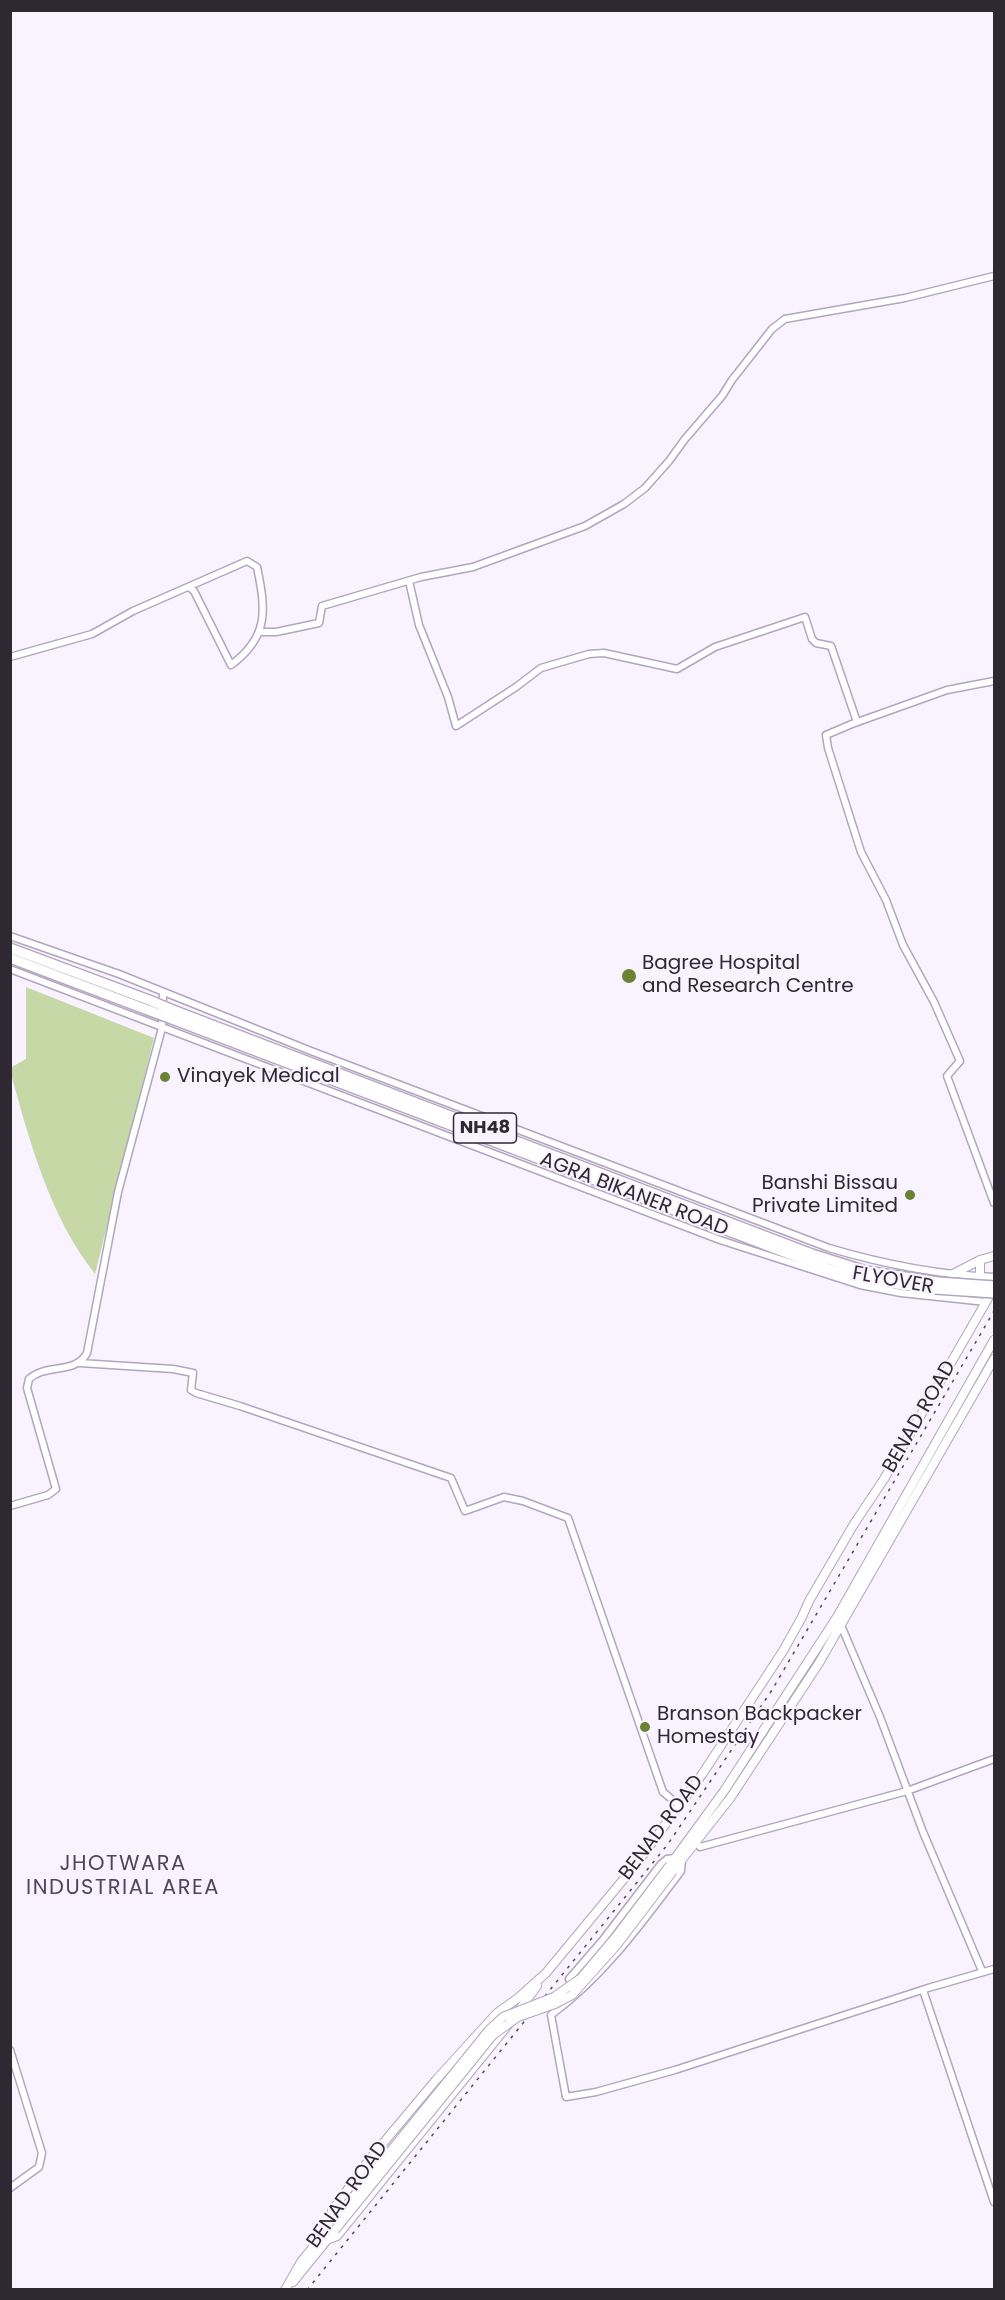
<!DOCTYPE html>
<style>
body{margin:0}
#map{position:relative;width:1005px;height:2300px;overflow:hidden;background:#f9f3ff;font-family:Poppins,sans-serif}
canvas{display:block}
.frame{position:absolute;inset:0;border:12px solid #2e2833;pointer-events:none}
</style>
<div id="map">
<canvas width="1005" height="2300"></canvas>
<div class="frame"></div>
</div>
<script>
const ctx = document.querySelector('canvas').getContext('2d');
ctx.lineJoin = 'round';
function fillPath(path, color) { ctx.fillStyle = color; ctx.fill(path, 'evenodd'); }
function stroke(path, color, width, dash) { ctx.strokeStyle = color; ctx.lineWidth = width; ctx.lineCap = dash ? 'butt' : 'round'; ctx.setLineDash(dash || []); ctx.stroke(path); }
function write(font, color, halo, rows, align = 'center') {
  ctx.font = font + ' Poppins,sans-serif'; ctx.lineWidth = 4.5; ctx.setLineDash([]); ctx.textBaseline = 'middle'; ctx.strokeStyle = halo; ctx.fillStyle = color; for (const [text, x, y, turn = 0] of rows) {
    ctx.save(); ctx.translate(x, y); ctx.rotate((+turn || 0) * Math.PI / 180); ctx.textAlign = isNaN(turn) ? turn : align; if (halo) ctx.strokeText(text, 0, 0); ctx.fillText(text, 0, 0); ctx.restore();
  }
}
fillPath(new Path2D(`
 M 26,987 L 154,1038 L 95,1274 C 50,1217 30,1143 11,1074 L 10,1068 L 26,1059 Z`), '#c7d8a7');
const minor = new Path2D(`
 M 409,581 L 419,625 L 448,697 L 456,726 L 516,687 L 541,668 L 589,654 L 604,653 L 677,669 L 715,647 L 805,617 L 812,639 L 816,643 L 831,646 L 857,722
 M 260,632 L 276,632 L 319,623 L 322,606 L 421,577 L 473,567 L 585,526 L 624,504 L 645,488 L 669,461 L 685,439 L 722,396 L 732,380 L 772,329 L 785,319 L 905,298 L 994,276
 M 10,657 L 92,634 L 133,611 L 247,561 L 257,567 C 266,610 269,637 231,665 L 194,591 L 189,587
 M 994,681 L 947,690 L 852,724 L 826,735 L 828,748 L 861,852 L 886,900 L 903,945 L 934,1002 L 960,1061 L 947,1076 L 994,1203
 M 10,936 L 119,974 L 311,1051 L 829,1248 C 883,1264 938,1275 994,1277
 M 10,969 L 720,1240 L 860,1285 L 901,1293 L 986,1302
 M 80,1363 L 173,1369 L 193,1373 L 191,1390 L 196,1393 L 240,1406 L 451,1478 L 465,1511 L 504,1497 L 523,1501 L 568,1518 L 663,1792 L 680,1806
 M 10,1506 L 48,1495 L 56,1489 L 27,1388 L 29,1379 C 46,1363 75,1375 87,1353 L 118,1192 L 162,1028 L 163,992
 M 840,1623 L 880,1717 L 923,1832 L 982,1971
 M 696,1843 L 700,1847 L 907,1791 L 994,1759
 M 682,1859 L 681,1871 C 642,1923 604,1976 551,2015 L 566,2097 L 596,2092 L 675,2070 L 928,1988 L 994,1969
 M 574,1987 L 569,1979 L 602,1941 L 661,1864 L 667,1859 L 675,1858
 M 923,1990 L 994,2202
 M 10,2050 L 42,2153 L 39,2167 L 10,2188`);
const major = new Path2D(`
 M 980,1260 L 980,1277 L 983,1289
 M 953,1274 L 980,1260 L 994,1256
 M 670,1865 L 724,1791 L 837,1617 L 994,1340
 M 673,1871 L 731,1797 L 819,1663 L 994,1359
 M 517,2013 L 537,1986
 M 332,2223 L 332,2211 L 369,2160 L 436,2080 L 497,2013 L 518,1998 L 546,1973 L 637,1863 L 703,1773 L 783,1651 L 802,1617 L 809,1601 L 854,1524 L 884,1479 L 994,1288
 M 329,2239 L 337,2236 L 508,2025
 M 293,2282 L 331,2235
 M 285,2290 L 301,2262 L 335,2220`);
const highway = new Path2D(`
 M 10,948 L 149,1000
 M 10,958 L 145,1009
 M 173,1010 L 812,1254 L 866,1271 L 938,1282
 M 172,1019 L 826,1268 L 866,1280 L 935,1289`);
stroke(minor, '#b2a5bf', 9);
stroke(major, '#b2a5bf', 10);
stroke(highway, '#b2a5bf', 12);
stroke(minor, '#fff', 6);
stroke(major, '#fff', 8);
stroke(highway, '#fff', 9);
stroke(new Path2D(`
 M 307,2290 L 668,1844 L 772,1690 L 994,1311`), '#504a56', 1.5, [3, 6]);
const majorBridge = new Path2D(`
 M 337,2217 L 489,2030 L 503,2017 L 554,1997 L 581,1978 L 618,1934 L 670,1865
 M 335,2230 L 493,2035 L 518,2017 L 555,2004 L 572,1995 L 616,1946 L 673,1871`);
const highwayBridge = new Path2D(`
 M 149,1000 L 173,1010
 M 145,1009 L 172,1019
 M 938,1282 L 994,1286
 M 935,1289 L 994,1293`);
stroke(majorBridge, '#b2a5bf', 10, []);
stroke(highwayBridge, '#b2a5bf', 12, []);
stroke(majorBridge, '#fff', 8);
stroke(highwayBridge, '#fff', 9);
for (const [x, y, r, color] of [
 [629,976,8,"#6b8234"],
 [165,1077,6,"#6b8234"],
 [910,1195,6,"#6b8234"],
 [645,1727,6,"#6b8234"]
]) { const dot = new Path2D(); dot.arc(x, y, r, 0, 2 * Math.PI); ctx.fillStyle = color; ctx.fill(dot); stroke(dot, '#f9f3ff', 2); }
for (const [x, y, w] of [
 [485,1128,63]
]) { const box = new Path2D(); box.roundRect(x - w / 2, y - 15, w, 30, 4.5); ctx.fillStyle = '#f9f3ff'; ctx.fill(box); stroke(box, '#2e2833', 1.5); }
write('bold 18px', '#2e2833', null, [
 ["NH48",485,1128]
]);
write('20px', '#2e2833', '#f9f3ff', [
 ["Bagree Hospital",642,964],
 ["and Research Centre",642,987],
 ["Vinayek Medical",177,1077],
 ["Banshi Bissau",898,1184,"right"],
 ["Private Limited",898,1207,"right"],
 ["Branson Backpacker",657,1715],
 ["Homestay",657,1738]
], 'left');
write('20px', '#2e2833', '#f9f3ff', [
 ["AGRA BIKANER ROAD",634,1195,21],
 ["FLYOVER",893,1281,10],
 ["BENAD ROAD",920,1417,-60],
 ["BENAD ROAD",662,1828,-53],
 ["BENAD ROAD",348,2195,-55]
]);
ctx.letterSpacing = '1.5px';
write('21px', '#50455b', '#f9f3ff', [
 ["JHOTWARA",123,1865],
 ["INDUSTRIAL AREA",123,1889]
]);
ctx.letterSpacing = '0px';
</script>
